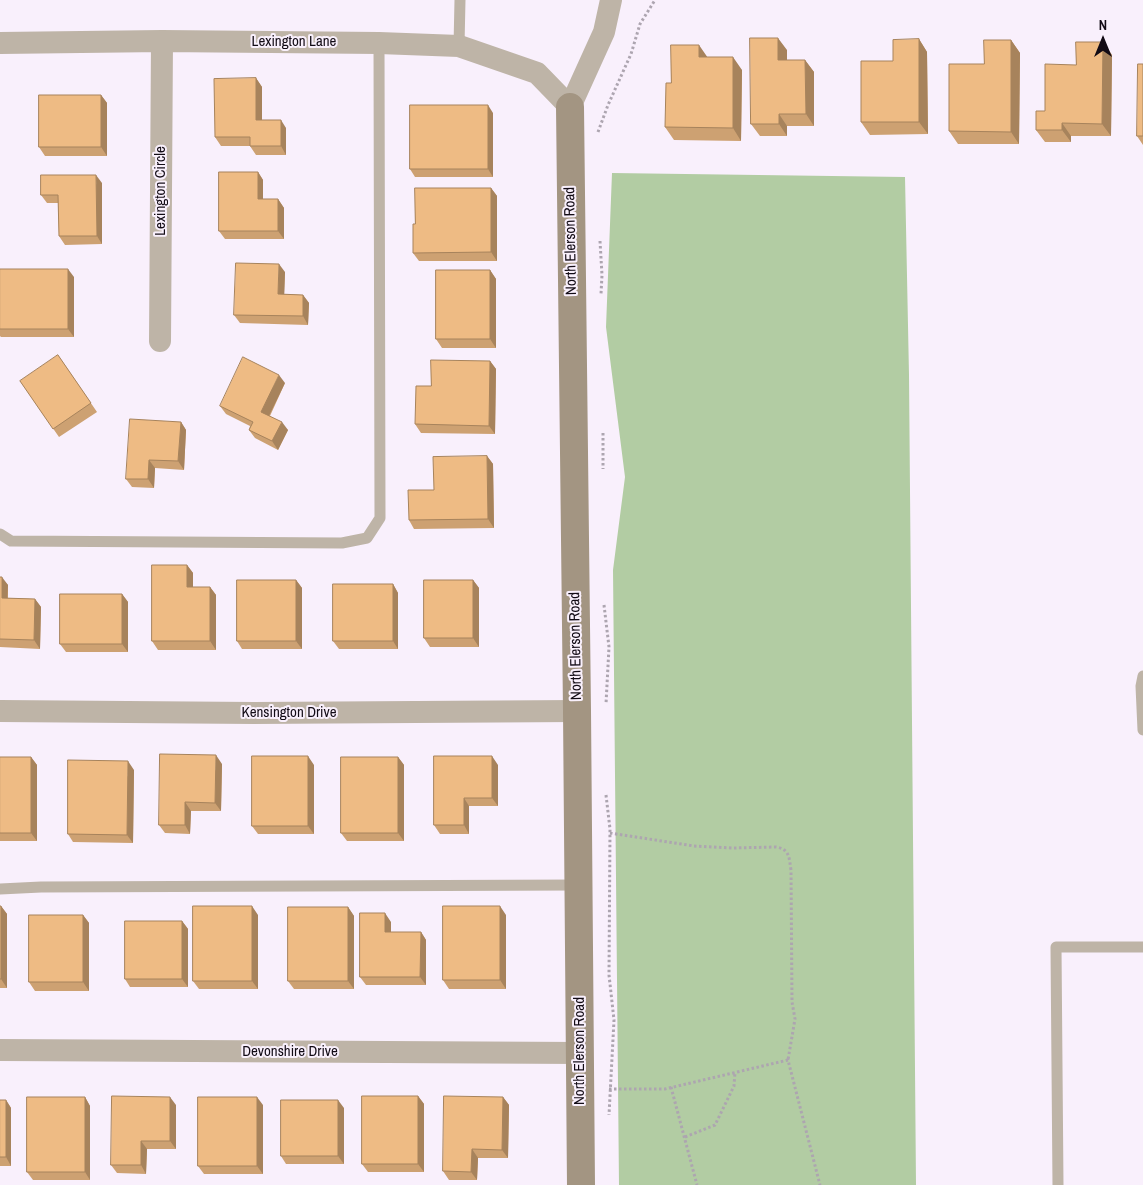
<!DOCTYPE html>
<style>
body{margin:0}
#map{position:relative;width:1143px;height:1185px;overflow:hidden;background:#f9f0fc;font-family:"Archivo Narrow",sans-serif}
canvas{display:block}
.north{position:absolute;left:1078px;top:15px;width:50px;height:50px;-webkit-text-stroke:4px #f9f0fc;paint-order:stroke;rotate:0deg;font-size:14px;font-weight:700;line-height:20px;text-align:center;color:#120b15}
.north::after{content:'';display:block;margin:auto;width:18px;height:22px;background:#120b15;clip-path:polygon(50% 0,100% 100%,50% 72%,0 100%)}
</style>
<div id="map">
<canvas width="1143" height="1185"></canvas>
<div class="north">N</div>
</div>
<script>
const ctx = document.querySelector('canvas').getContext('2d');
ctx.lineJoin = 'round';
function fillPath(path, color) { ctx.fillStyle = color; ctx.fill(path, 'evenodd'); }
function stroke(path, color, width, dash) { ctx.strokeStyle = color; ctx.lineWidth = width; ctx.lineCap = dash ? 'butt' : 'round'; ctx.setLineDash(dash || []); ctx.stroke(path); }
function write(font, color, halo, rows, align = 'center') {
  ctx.font = font + ' "Archivo Narrow",sans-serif'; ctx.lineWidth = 4; ctx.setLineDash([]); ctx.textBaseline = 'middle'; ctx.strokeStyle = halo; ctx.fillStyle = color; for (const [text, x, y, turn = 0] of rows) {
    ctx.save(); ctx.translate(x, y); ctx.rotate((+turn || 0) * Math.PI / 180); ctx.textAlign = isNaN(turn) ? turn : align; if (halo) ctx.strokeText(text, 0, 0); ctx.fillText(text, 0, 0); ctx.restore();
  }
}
fillPath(new Path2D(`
 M 612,173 L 905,177 L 909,375 L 916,1185 L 619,1185 L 613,570 L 625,477 L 606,327 Z`), '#b2cca3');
stroke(new Path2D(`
 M 598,132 L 608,105 L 631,54 L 640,24 L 655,0
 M 600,241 L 602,275 L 601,294
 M 603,433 L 603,469
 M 604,605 L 609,647 L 606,704
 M 606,795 L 610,829 L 609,975 L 614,1020 L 609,1115
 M 610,833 L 694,846 L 732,848 L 776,847 C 790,849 789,858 791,870 L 792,1002 L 795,1019 L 788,1060
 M 671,1087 L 697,1185
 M 609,1089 L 665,1089 L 788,1060 L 820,1185
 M 685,1137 L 715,1125 L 734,1086 L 735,1072`), '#ada5b0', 3, [2.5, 2.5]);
stroke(new Path2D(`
 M 459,46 L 460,0
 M 0,534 L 11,541 L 342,543 L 367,538 L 380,518 L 379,43
 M 1143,676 L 1141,686 L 1143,730
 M 0,889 L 41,887 L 578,885
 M 1058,1185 L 1056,947 L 1143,947`), '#beb4a7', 11);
stroke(new Path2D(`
 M 0,43 L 162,41 L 379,43 L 459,46 L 537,73 L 570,107 L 604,32 L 611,0
 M 160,341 L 162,41
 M 0,711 L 254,713 L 577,711
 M 0,1050 L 580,1053`), '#beb4a7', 22);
stroke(new Path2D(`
 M 570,107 L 577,711 L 581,1185`), '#a39582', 28);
fillPath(new Path2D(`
 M 919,39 L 927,52 L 928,134 L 870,135 L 861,122 L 893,61 Z
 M 1011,40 L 1020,53 L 1019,144 L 958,144 L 949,131 L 984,64 Z
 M 1103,42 L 1112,55 L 1111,136 L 1071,136 L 1071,142 L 1045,142 L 1036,130 L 1045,111 Z
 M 787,50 L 787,60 L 805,60 L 814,72 L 814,126 L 787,126 L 787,136 L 760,136 L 751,124 Z
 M 708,57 L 742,70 L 741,141 L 674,140 L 665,127 L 671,83 Z
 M 1143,64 L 1143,145 L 1137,136 Z
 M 256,78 L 262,87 L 262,120 L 286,128 L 286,155 L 256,155 L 250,146 L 221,146 L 215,137 Z
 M 101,95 L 107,103 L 107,156 L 45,156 L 39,147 Z
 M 493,113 L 493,177 L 415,177 L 410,169 Z
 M 258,172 L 263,180 L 263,199 L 278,199 L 284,208 L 284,239 L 225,239 L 219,231 Z
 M 102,183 L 102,244 L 65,245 L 59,236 L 58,203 L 47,203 L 41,195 Z
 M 491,188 L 497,196 L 497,261 L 419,261 L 413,253 L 415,224 Z
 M 0,269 L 74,277 L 74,337 L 1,337 L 0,336 Z
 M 490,270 L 496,279 L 496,348 L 442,348 L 436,339 Z
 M 285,272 L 284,294 L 303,295 L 309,303 L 308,325 L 240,323 L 234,315 Z
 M 58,355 L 97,412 L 59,437 L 20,381 Z
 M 490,361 L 496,369 L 495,434 L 421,433 L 415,424 L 431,386 Z
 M 285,383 L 270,416 L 288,430 L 278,450 L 255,438 L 249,430 L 250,426 L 226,414 L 220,406 Z
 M 181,422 L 186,430 L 184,470 L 155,468 L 154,488 L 132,487 L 126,479 Z
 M 487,456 L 493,464 L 494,528 L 414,529 L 409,520 Z
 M 187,565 L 193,573 L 193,587 L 210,587 L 216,595 L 216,650 L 158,650 L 152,641 Z
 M 0,577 L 8,585 L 8,598 L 35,599 L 41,607 L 40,649 L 0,647 Z
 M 296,580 L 302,588 L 302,649 L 242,649 L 237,641 Z
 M 473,580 L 479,588 L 479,647 L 430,647 L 424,638 Z
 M 393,584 L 398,593 L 398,649 L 339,649 L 333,641 Z
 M 122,594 L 128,602 L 128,652 L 66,652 L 60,644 Z
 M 0,757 L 31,757 L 37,765 L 37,841 L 0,841 Z
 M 398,757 L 404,765 L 404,841 L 347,841 L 341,833 Z
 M 222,764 L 221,811 L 191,811 L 190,834 L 165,833 L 159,825 Z
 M 314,765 L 314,834 L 258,834 L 252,826 Z
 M 498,765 L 498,806 L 469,806 L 469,834 L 440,834 L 434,825 Z
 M 134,770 L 133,843 L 73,842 L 68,834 Z
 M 0,906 L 1,906 L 7,914 L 7,988 L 0,988 Z
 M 348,907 L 354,916 L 354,989 L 294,989 L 288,981 Z
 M 83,915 L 89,923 L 89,991 L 35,991 L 29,982 Z
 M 258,915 L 258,989 L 199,989 L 193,981 Z
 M 506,915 L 506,989 L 449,989 L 443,980 Z
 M 182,921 L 188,929 L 188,987 L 130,987 L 125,979 Z
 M 391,922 L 391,932 L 421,932 L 426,940 L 426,985 L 366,985 L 360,977 Z
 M 418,1096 L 424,1104 L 424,1172 L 368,1172 L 362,1164 Z
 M 85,1097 L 90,1106 L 90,1180 L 33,1180 L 27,1172 Z
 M 503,1097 L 509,1105 L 508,1158 L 478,1158 L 477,1180 L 449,1180 L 443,1171 Z
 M 0,1100 L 6,1100 L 11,1108 L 11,1166 L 0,1166 Z
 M 176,1105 L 176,1149 L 147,1149 L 146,1174 L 117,1173 L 111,1165 Z
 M 263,1105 L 263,1174 L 204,1174 L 198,1166 Z
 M 344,1108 L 344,1164 L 286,1164 L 281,1156 Z`), '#cda172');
fillPath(new Path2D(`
 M 778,38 L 787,50 L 787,72 L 778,60 Z
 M 919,39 L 927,52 L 928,134 L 919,122 Z
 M 1011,40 L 1020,53 L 1019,144 L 1011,132 Z
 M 1103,42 L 1112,55 L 1111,136 L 1102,124 Z
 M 699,45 L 708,58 L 699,57 Z
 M 733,57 L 742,70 L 741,141 L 733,128 Z
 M 805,60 L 814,72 L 814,126 L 806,114 Z
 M 256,78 L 262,87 L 262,128 L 256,120 Z
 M 101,95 L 107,103 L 107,156 L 101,147 Z
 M 488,105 L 493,113 L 493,177 L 488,169 Z
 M 779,114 L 787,126 L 787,136 L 779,124 Z
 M 281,120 L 286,128 L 286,155 L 281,146 Z
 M 1062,123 L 1071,136 L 1071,142 L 1062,130 Z
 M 258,172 L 263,180 L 263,208 L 258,199 Z
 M 96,175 L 102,183 L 102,244 L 97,236 Z
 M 491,188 L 497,196 L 497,261 L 491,252 Z
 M 278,199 L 284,208 L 284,239 L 278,231 Z
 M 279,264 L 285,272 L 284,302 L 278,294 Z
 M 68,269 L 74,277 L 74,337 L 68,329 Z
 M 490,270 L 496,279 L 496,348 L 490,339 Z
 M 303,295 L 309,303 L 308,325 L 303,316 Z
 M 490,361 L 496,369 L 495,434 L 489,426 Z
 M 279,375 L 285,383 L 267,420 L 261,412 Z
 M 181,422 L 186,430 L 184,470 L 178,461 Z
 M 282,422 L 288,430 L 278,450 L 272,441 Z
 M 487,456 L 493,464 L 494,528 L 488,519 Z
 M 149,460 L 155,468 L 154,488 L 148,479 Z
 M 187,565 L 193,573 L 193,595 L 187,587 Z
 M 2,577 L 8,585 L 7,607 L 2,598 Z
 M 296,580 L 302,588 L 302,649 L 296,641 Z
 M 473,580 L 479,588 L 479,647 L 473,638 Z
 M 393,584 L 398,593 L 398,649 L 393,641 Z
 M 210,587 L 216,595 L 216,650 L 210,641 Z
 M 122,594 L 128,602 L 128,652 L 122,644 Z
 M 35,599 L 41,607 L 40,649 L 34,640 Z
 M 216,755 L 222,764 L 221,811 L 215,803 Z
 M 308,756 L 314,765 L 314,834 L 308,826 Z
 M 492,756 L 498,765 L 498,806 L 492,798 Z
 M 31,757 L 37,765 L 37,841 L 31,833 Z
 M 398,757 L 404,765 L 404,841 L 398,833 Z
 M 128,761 L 134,770 L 133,843 L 127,835 Z
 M 464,798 L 469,806 L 469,834 L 464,825 Z
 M 185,802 L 191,811 L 190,834 L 185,825 Z
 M 1,906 L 7,914 L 7,988 L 1,979 Z
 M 252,906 L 258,915 L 258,989 L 252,981 Z
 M 500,906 L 506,915 L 506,989 L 500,980 Z
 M 348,907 L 354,916 L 354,989 L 348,981 Z
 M 385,913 L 391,922 L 391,940 L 385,932 Z
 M 83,915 L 89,923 L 89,991 L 83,982 Z
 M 182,921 L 188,929 L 188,987 L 182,979 Z
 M 421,932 L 426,940 L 426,985 L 420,977 Z
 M 418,1096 L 424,1104 L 424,1172 L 418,1164 Z
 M 85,1097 L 90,1106 L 90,1180 L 85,1172 Z
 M 170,1097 L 176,1105 L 176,1149 L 170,1141 Z
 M 257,1097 L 263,1105 L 263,1174 L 257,1166 Z
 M 503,1097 L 509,1105 L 508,1158 L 502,1150 Z
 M 6,1100 L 11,1108 L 11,1166 L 6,1157 Z
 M 338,1100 L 344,1108 L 344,1164 L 338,1156 Z
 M 141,1141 L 147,1149 L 146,1174 L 141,1165 Z
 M 472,1149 L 478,1158 L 477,1180 L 471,1172 Z`), '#a7835c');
const building = new Path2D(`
 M 750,38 L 778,38 L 778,60 L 805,60 L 806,114 L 779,114 L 779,124 L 751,124 Z
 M 919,39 L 919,122 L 861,122 L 861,61 L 893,61 L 893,40 Z
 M 984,40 L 1011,40 L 1011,132 L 949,131 L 949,64 L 984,64 Z
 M 1076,42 L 1103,42 L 1102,124 L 1062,123 L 1062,130 L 1036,130 L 1036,111 L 1045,111 L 1045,64 L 1076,65 Z
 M 671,45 L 699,45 L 699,57 L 733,57 L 733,128 L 665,127 L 666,83 L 671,83 Z
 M 1138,64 L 1143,64 L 1143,136 L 1137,136 Z
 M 256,78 L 256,120 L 281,120 L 281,146 L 250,146 L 250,137 L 215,137 L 214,79 Z
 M 39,95 L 101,95 L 101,147 L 39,147 Z
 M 410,105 L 488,105 L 488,169 L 410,169 Z
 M 219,172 L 258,172 L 258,199 L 278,199 L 278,231 L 219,231 Z
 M 41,175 L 96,175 L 97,236 L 59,236 L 58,195 L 41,195 Z
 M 415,188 L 491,188 L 491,252 L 413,253 L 413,224 L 415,224 Z
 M 236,263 L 279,264 L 278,294 L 303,295 L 303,316 L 234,315 Z
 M 0,269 L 68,269 L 68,329 L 0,329 Z
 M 436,270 L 490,270 L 490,339 L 436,339 Z
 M 58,355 L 91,403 L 53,429 L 20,381 Z
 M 243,357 L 279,375 L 261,412 L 282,422 L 272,441 L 249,430 L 253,422 L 220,406 Z
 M 431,360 L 490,361 L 489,426 L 415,424 L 416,386 L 431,386 Z
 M 130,419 L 181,422 L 178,461 L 149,460 L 148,479 L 126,479 Z
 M 487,456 L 488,519 L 409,520 L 408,490 L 434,490 L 433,457 Z
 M 152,565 L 187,565 L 187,587 L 210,587 L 210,641 L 152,641 Z
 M 0,577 L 2,577 L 2,598 L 35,599 L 34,640 L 0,639 Z
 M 237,580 L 296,580 L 296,641 L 237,641 Z
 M 424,580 L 473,580 L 473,638 L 424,638 Z
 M 333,584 L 393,584 L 393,641 L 333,641 Z
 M 60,594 L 122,594 L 122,644 L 60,644 Z
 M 160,754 L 216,755 L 215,803 L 185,802 L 185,825 L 159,825 Z
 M 252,756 L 308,756 L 308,826 L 252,826 Z
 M 434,756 L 492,756 L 492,798 L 464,798 L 464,825 L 434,825 Z
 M 0,757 L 31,757 L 31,833 L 0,833 Z
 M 341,757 L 398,757 L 398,833 L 341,833 Z
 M 68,760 L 128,761 L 127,835 L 68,834 Z
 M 0,906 L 1,906 L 1,979 L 0,979 Z
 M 193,906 L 252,906 L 252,981 L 193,981 Z
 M 443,906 L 500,906 L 500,980 L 443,980 Z
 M 288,907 L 348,907 L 348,981 L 288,981 Z
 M 360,913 L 385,913 L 385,932 L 421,932 L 420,977 L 360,977 Z
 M 29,915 L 83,915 L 83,982 L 29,982 Z
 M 125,921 L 182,921 L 182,979 L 125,979 Z
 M 112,1096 L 170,1097 L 170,1141 L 141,1141 L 141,1165 L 111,1165 Z
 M 362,1096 L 418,1096 L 418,1164 L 362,1164 Z
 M 444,1096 L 503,1097 L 502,1150 L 472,1149 L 471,1172 L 443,1171 Z
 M 27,1097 L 85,1097 L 85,1172 L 27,1172 Z
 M 198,1097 L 257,1097 L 257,1166 L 198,1166 Z
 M 0,1100 L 6,1100 L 6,1157 L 0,1157 Z
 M 281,1100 L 338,1100 L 338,1156 L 281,1156 Z`);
fillPath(building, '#eebb84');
stroke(building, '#a7835c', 1);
write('15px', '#120b15', '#f9f0fc', [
 ["Lexington Lane",294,42],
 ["Lexington Circle",161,191,-90],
 ["North Elerson Road",571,241,-91],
 ["North Elerson Road",576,646,-91],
 ["Kensington Drive",289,713],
 ["North Elerson Road",580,1051,-90],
 ["Devonshire Drive",290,1052]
]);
</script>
